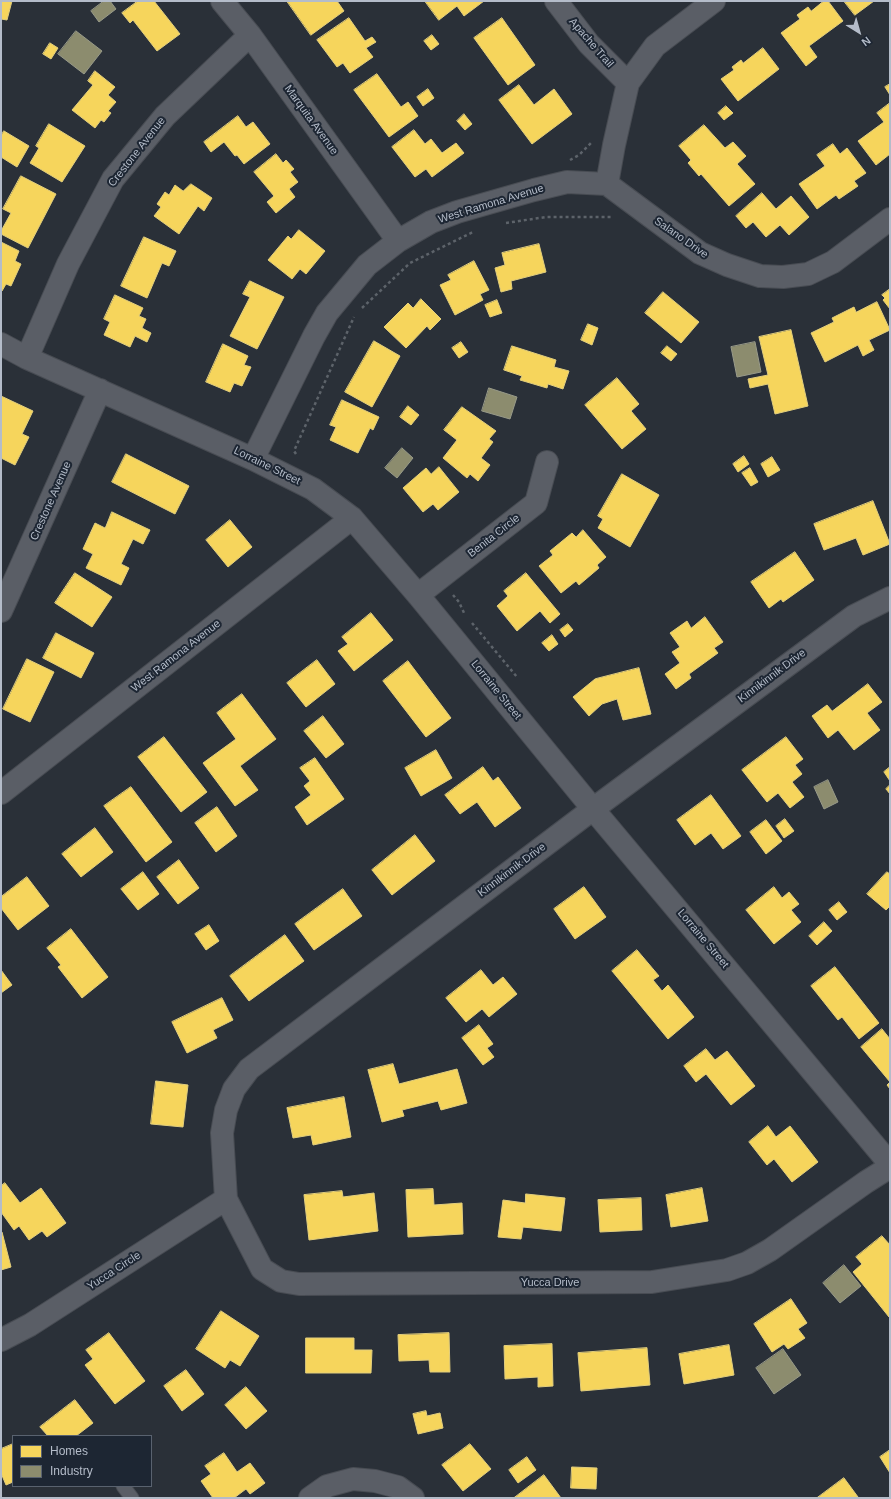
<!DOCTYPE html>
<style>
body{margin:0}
#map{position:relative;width:891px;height:1499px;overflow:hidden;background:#2a3038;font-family:Helvetica,sans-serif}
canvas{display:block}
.frame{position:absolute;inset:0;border:2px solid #b4bcc9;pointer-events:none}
.legend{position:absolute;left:12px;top:1435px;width:140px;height:52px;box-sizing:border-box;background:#1d2633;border:1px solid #59626f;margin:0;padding:5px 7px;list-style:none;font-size:12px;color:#b4bcc9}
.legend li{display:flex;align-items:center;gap:8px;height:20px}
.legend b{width:20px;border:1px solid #59626f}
.north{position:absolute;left:839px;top:12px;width:40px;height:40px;-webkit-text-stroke:3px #1d2633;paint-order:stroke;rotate:143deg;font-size:11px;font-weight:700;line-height:16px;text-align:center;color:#b4bcc9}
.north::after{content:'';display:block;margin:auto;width:14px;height:18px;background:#b4bcc9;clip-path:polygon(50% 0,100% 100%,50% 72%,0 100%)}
</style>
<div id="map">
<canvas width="891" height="1499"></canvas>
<div class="frame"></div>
<ul class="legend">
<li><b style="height:11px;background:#f6d55c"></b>Homes</li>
<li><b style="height:11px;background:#8c8c6e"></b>Industry</li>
</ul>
<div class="north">N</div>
</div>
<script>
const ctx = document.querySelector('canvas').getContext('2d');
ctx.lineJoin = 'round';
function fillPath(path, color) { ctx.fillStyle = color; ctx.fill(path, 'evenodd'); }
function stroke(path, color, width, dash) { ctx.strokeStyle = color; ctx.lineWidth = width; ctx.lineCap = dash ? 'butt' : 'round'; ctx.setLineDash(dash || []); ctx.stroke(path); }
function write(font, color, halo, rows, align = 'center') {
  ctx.font = font + ' Helvetica,sans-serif'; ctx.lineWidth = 4; ctx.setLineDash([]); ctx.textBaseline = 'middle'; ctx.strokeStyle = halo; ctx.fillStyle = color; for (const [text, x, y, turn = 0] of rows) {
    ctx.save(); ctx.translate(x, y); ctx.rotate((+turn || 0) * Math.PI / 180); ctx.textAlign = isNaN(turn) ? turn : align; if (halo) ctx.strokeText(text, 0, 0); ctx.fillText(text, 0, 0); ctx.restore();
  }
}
const homes = new Path2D(`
 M 1,1 L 12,1 L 7,20 L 1,19 Z
 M 138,1 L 154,1 L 180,34 L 157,51 L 133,20 L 130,23 L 122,13 Z
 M 287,1 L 337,1 L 344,11 L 311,35 Z
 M 425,1 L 484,1 L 464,16 L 457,6 L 439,20 Z
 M 824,1 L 828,1 L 843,21 L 809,46 L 817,57 L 806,66 L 781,33 L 800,19 L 797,15 L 808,7 L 811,11 Z
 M 844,1 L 874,1 L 855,15 Z
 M 349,18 L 365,41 L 372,37 L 376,42 L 366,48 L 373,57 L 350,73 L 343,63 L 337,67 L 317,40 Z
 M 502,18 L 535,65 L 508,85 L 474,38 Z
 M 432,35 L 439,44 L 431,50 L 424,41 Z
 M 50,43 L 58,48 L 51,59 L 43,54 Z
 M 763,48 L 779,69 L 738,101 L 721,79 L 734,70 L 732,67 L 741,60 L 743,63 Z
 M 95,71 L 115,87 L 108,95 L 116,102 L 108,111 L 111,113 L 104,122 L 101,120 L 95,128 L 72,110 L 93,85 L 88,81 Z
 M 377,74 L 401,107 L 408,102 L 418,116 L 389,137 L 354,90 Z
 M 890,84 L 890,95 L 885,87 Z
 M 519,85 L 534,105 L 554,89 L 572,114 L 532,144 L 499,100 Z
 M 428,89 L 434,98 L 423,106 L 417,97 Z
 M 890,103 L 890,154 L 876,165 L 858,141 L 884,122 L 877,113 Z
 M 726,106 L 733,113 L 724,120 L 718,113 Z
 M 464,114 L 472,124 L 465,130 L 457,121 Z
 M 238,116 L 246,127 L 253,122 L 270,144 L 244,164 L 237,155 L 235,156 L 224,142 L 211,152 L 204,142 Z
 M 49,124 L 85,146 L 62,182 L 30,163 L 39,148 L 36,146 Z
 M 704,125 L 725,148 L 733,142 L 746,156 L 737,164 L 755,184 L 729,206 L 701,174 L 699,176 L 688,163 L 691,160 L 679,146 Z
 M 414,130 L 425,144 L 431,139 L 442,153 L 456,143 L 464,153 L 432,177 L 426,169 L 415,177 L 392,147 Z
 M 4,131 L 29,146 L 17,167 L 1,157 L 1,136 Z
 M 833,144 L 840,154 L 847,148 L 866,173 L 854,181 L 858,186 L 839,199 L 836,195 L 817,209 L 799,184 L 825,166 L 817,155 Z
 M 276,154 L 283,163 L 286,160 L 294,169 L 290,172 L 298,182 L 289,189 L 295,197 L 276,213 L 267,202 L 274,196 L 254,172 Z
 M 21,176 L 56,194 L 28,248 L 1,234 L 1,231 L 11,213 L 3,209 Z
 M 191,184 L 212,198 L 204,211 L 198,206 L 179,234 L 154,216 L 161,207 L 157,204 L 165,192 L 169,195 L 175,185 L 183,191 Z
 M 762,193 L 776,209 L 791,196 L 809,217 L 789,235 L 780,225 L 766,237 L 753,222 L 746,228 L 736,216 Z
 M 299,230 L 325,251 L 306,274 L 300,269 L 292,279 L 268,260 L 288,236 L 291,239 Z
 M 144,237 L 176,251 L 169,266 L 162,263 L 147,298 L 121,286 Z
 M 1,242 L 19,251 L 15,261 L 21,264 L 11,286 L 6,284 L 2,291 L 1,291 Z
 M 539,244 L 546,272 L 511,281 L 512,289 L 501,292 L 495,268 L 505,265 L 502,253 Z
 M 474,261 L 489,290 L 480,294 L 483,300 L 455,315 L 440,285 L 451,280 L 448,275 Z
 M 250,281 L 284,297 L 257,349 L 230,336 L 250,297 L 243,294 Z
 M 890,289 L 890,309 L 883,300 L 885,298 L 882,295 Z
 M 663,292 L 699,322 L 681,343 L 645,313 Z
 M 115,295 L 143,308 L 139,316 L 146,319 L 142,328 L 151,333 L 147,342 L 135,336 L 130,347 L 104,335 L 110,322 L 104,319 Z
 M 421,299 L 441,319 L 430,330 L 427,326 L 406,348 L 384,327 L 408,303 L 413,308 Z
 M 497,300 L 502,313 L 490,317 L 485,305 Z
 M 877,302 L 890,330 L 869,340 L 874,350 L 863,356 L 858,345 L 825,362 L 811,333 L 834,322 L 832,318 L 854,307 L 856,312 Z
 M 588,324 L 598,328 L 592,345 L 581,340 Z
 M 791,330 L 808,406 L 775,414 L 768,384 L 750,388 L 748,379 L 768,375 L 759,337 Z
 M 374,341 L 400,356 L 372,407 L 345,392 Z
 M 461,342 L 468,352 L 459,358 L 452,348 Z
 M 223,344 L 248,356 L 244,365 L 251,367 L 242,386 L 234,383 L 230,392 L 206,382 Z
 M 512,346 L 556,360 L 554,367 L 569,371 L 563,389 L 548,384 L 547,388 L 520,380 L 522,376 L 504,370 Z
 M 667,346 L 677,354 L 671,361 L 661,353 Z
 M 617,378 L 639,404 L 631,411 L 646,429 L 622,449 L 585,405 Z
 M 1,396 L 33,411 L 22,434 L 29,437 L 15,465 L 1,458 Z
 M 342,400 L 379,417 L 373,430 L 370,428 L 358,453 L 330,440 L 336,427 L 330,425 Z
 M 408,406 L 419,415 L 411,425 L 400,417 Z
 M 462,407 L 496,431 L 489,439 L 493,442 L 481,458 L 490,465 L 478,481 L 470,474 L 467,478 L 443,458 L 457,440 L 444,430 Z
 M 126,454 L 189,486 L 175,514 L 112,482 Z
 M 744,456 L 749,464 L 738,472 L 733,464 Z
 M 772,457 L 780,470 L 768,477 L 761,464 Z
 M 439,467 L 459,492 L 438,510 L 433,504 L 423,512 L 403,488 L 426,468 L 431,474 Z
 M 750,468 L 758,482 L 751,486 L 742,473 Z
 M 622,474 L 659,495 L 630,547 L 598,528 L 603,519 L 598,516 Z
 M 873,501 L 890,544 L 863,555 L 856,538 L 824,550 L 814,524 Z
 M 112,512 L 150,530 L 143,544 L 133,539 L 121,564 L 129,568 L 121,585 L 86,568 L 93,554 L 83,549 L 95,523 L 105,528 Z
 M 230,520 L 252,547 L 228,567 L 206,540 Z
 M 583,530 L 606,557 L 597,565 L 599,568 L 579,585 L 576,581 L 561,593 L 539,566 L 553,555 L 550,551 L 572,533 L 576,537 Z
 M 795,552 L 814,580 L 783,602 L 781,599 L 769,608 L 751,582 Z
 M 75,573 L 112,597 L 92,627 L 55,603 Z
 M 526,573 L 560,614 L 550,623 L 540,611 L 517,631 L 497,606 L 508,596 L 504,591 Z
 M 371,613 L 393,640 L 354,671 L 338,651 L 348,644 L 342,637 Z
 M 705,617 L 723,642 L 714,648 L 718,653 L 689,674 L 691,678 L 676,689 L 665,674 L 680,663 L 672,652 L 680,647 L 670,633 L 687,621 L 691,628 Z
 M 568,624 L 573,630 L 565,637 L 560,630 Z
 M 56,633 L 94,653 L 81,678 L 43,658 Z
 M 552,635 L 558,644 L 549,651 L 542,643 Z
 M 27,659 L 54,672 L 30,722 L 3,709 Z
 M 317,660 L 335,684 L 306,707 L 287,683 Z
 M 408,661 L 451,718 L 426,737 L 383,681 Z
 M 639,668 L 651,714 L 623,720 L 617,699 L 602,704 L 589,716 L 573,697 L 595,679 Z
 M 868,684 L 882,702 L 867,713 L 880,730 L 854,750 L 838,730 L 828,738 L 812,716 L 827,705 L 832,711 Z
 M 242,694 L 276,739 L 240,766 L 258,790 L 235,806 L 203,763 L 236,739 L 217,713 Z
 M 323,716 L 344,744 L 326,758 L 304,731 Z
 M 164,737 L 207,792 L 181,812 L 138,757 Z
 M 786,737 L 803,759 L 795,765 L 802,774 L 792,782 L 804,797 L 790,808 L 778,793 L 767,802 L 742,770 Z
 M 436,750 L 452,778 L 421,796 L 405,768 Z
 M 315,758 L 344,799 L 307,825 L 295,807 L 311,795 L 304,786 L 310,781 L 300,768 Z
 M 483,767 L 493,781 L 498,777 L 521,808 L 495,827 L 477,802 L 460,814 L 445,795 Z
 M 890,767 L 890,781 L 884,772 Z
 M 890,785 L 890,794 L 886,789 Z
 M 131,787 L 172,842 L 146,862 L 104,806 Z
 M 711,795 L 741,836 L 723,849 L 711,833 L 695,845 L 677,820 Z
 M 217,807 L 237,836 L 216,852 L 195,823 Z
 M 785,819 L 794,831 L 784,838 L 776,826 Z
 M 766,820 L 782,841 L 766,854 L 750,832 Z
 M 95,828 L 113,852 L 81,877 L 62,854 Z
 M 415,835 L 435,861 L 392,895 L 372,870 Z
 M 179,860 L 199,888 L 178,904 L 157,877 Z
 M 143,872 L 159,894 L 138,910 L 121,889 Z
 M 887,872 L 890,874 L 890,906 L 886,910 L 867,894 Z
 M 27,877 L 49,906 L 18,930 L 1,908 L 1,897 Z
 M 584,887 L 606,917 L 575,939 L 554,909 Z
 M 774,887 L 782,898 L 789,892 L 799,904 L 791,910 L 801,922 L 774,944 L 746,910 Z
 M 343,889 L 362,916 L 314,950 L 295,924 Z
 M 839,902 L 847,912 L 837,920 L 829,910 Z
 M 824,922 L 832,931 L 817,945 L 809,936 Z
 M 209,925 L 219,941 L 206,950 L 195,934 Z
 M 71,929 L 108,977 L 82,998 L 58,967 L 61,965 L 47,948 Z
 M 285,935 L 304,961 L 249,1001 L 230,976 Z
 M 637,950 L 659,976 L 653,980 L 662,991 L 668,985 L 694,1017 L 668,1039 L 612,971 Z
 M 835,967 L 879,1023 L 859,1039 L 842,1017 L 838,1020 L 811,986 Z
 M 1,970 L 12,985 L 1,993 Z
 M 481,970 L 493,985 L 503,977 L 517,994 L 489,1017 L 482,1009 L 466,1022 L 446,998 Z
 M 222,998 L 233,1020 L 213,1030 L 217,1038 L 187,1053 L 172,1022 Z
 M 479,1025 L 493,1044 L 487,1048 L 494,1057 L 483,1065 L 462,1038 Z
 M 882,1029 L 890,1039 L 890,1089 L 887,1085 L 890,1082 L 861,1047 Z
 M 706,1049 L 715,1060 L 727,1051 L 755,1086 L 731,1105 L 706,1074 L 696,1082 L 684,1066 Z
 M 393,1064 L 399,1084 L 457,1069 L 467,1103 L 441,1110 L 438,1101 L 402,1110 L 404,1116 L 382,1122 L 368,1070 Z
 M 156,1081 L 188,1085 L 183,1127 L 151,1124 Z
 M 344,1097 L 351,1137 L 313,1145 L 311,1135 L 293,1138 L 287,1108 Z
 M 768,1126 L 776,1137 L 790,1126 L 818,1162 L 792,1182 L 774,1159 L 767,1165 L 749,1142 Z
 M 5,1183 L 20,1203 L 41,1188 L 66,1223 L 47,1237 L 42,1231 L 29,1240 L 19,1226 L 14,1230 L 1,1212 L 1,1186 Z
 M 702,1188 L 708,1221 L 671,1227 L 666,1195 Z
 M 433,1189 L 434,1205 L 462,1203 L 463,1234 L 408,1237 L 406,1190 Z
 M 342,1191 L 343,1197 L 374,1193 L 378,1231 L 309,1240 L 304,1195 Z
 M 526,1194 L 565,1198 L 561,1231 L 523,1227 L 521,1239 L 498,1237 L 503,1200 L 525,1203 Z
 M 641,1198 L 642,1230 L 600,1232 L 598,1200 Z
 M 1,1232 L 2,1232 L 11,1267 L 1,1270 Z
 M 882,1236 L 890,1245 L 889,1317 L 853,1272 L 862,1264 L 856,1257 Z
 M 791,1299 L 807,1323 L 798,1329 L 805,1338 L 788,1349 L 784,1344 L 772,1352 L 754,1324 Z
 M 221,1311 L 259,1336 L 240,1366 L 230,1360 L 225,1368 L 196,1349 Z
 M 109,1333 L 145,1381 L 115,1404 L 85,1365 L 93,1359 L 86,1350 Z
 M 449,1333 L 450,1372 L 430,1372 L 429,1360 L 399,1361 L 398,1335 Z
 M 306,1338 L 354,1338 L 354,1350 L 372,1350 L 371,1373 L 306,1373 Z
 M 552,1344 L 553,1386 L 538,1387 L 538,1377 L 505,1379 L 504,1346 Z
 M 729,1345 L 734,1375 L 684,1384 L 679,1354 Z
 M 647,1348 L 650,1385 L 581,1391 L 578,1353 Z
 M 186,1370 L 204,1394 L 182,1411 L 164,1386 Z
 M 246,1387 L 267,1411 L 246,1429 L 225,1405 Z
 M 75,1400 L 93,1423 L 76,1436 L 48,1436 L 40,1427 Z
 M 426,1411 L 427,1416 L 440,1413 L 443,1428 L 418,1434 L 413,1414 Z
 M 13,1444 L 13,1482 L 6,1485 L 1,1473 L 1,1449 Z
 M 470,1444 L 491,1469 L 463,1491 L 442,1465 Z
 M 890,1450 L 890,1473 L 880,1457 Z
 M 224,1453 L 237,1472 L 250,1463 L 265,1483 L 250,1494 L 246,1489 L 234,1498 L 213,1498 L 201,1481 L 211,1474 L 205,1466 Z
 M 527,1457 L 536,1470 L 518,1483 L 509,1470 Z
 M 572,1467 L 597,1468 L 596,1489 L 571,1488 Z
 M 544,1475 L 561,1498 L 514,1498 Z
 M 844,1478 L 858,1497 L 817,1498 Z`);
fillPath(homes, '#f6d55c');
stroke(homes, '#e2ce7d', 1);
const industry = new Path2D(`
 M 104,1 L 110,1 L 116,9 L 99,22 L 91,11 Z
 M 76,31 L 102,51 L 84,74 L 58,54 Z
 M 755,342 L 761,372 L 737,377 L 731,347 Z
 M 489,388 L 517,397 L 510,419 L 482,411 Z
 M 402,448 L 413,458 L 397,478 L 385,468 Z
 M 828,780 L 838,802 L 824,809 L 814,787 Z
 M 844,1265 L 861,1286 L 840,1303 L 823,1283 Z
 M 783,1349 L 801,1375 L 774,1394 L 756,1368 Z`);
fillPath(industry, '#8c8c6e');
stroke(industry, '#989a89', 1);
const lane = new Path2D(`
 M 123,1486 L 132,1498`);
const street = new Path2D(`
 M 222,1 L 250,35 L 398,241
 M 556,1 L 589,44 L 628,83
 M 607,184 L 700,253 L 727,265 L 760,276 L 783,277 L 808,274 L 833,262 L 890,219
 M 607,184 L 614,145 L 628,83 L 655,46 L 714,1
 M 1,344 L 27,358 L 253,459 L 313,489 L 352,518 L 418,595 L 593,809 L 890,1164
 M 27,358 L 68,264 L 113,179 L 165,116 L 250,35
 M 253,459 L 314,336 L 327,313 L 367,265 L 398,241 L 431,222 L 457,212 L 534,190 L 567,182 L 607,184
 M 418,595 L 536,503 L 547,462
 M 890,598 L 854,616 L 593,809 L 249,1069 L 234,1089 L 226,1110 L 222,1133 L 226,1199 L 262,1269 L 281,1281 L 299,1284 L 652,1282 L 727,1270 L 747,1263 L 770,1250 L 866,1182 L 890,1167
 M 1,611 L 100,390
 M 1,793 L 352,518
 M 1,1340 L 30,1325 L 226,1199
 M 310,1498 L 327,1486 L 353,1479 L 375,1481 L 398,1487 L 413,1498`);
stroke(lane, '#484c53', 15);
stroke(street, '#484c53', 24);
stroke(new Path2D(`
 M 570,160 L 579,155 L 591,143
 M 506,223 L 546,217 L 612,217
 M 362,308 L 410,263 L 473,232
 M 296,454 L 294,451 L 354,317
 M 453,595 L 459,602 L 465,615
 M 472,623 L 517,677`), '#5d636a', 2.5, [3, 3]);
stroke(lane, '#5a5e66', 13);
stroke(street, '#5a5e66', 22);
write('11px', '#b4bcc9', '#1d2633', [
 ["Apache Trail",591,43,49],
 ["Marquita Avenue",311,120,54],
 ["Crestone Avenue",137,152,-52],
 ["West Ramona Avenue",491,204,-17],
 ["Salano Drive",681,238,35],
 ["Lorraine Street",267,466,26],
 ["Crestone Avenue",51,501,-66],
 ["Benita Circle",494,536,-38],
 ["West Ramona Avenue",176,656,-38],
 ["Kinnikinnik Drive",772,676,-37],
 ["Lorraine Street",496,690,51],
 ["Kinnikinnik Drive",512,870,-37],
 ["Lorraine Street",703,939,50],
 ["Yucca Circle",114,1271,-33],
 ["Yucca Drive",550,1283]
]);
</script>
